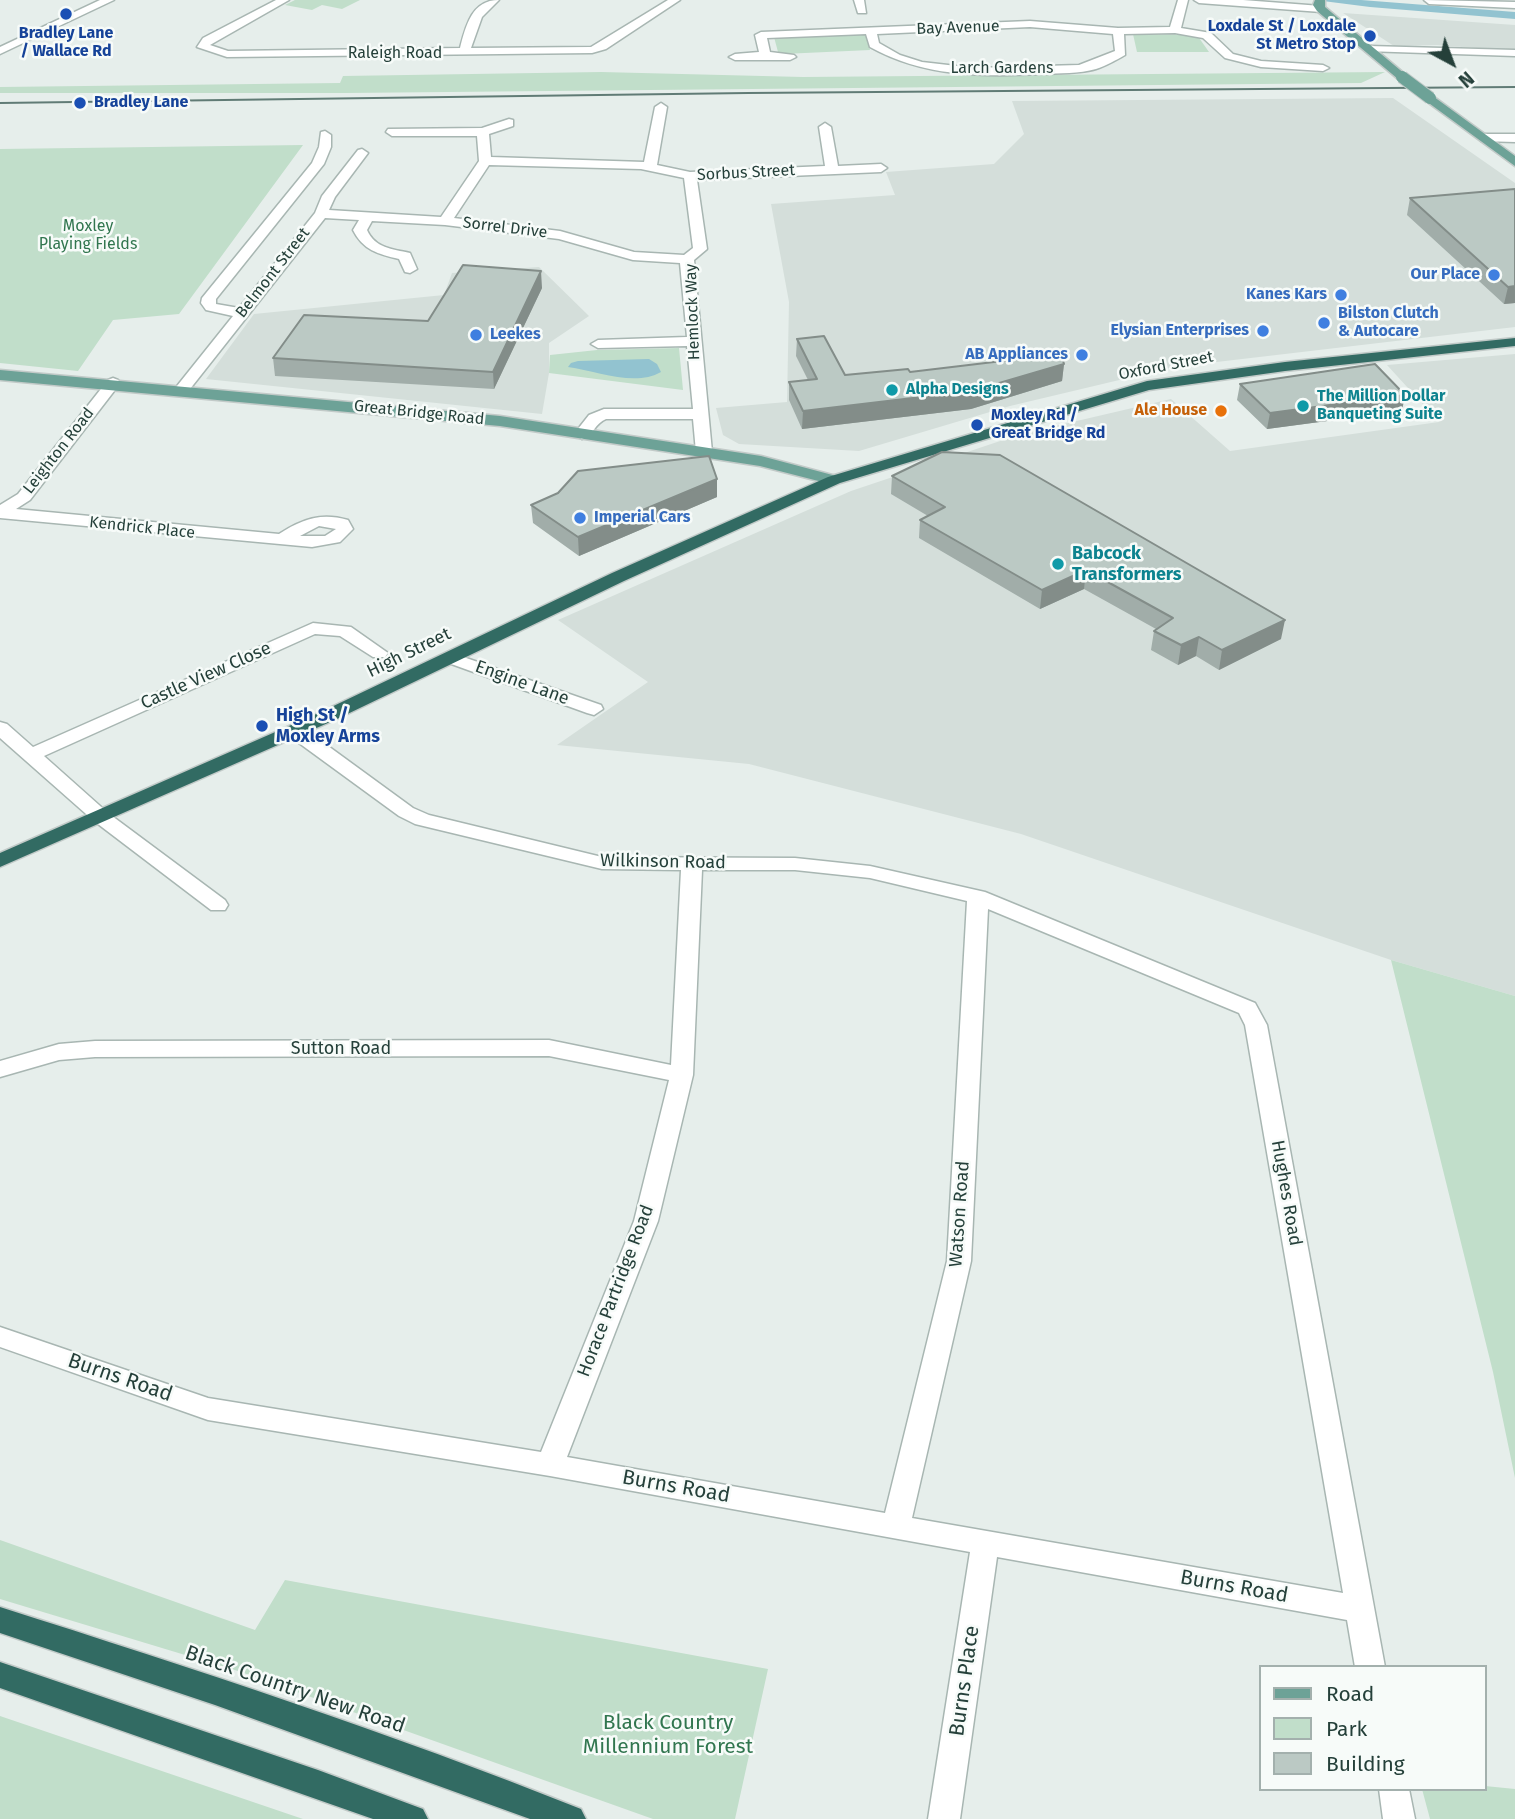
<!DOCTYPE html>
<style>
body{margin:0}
#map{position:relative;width:1515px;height:1819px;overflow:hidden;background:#e6eeeb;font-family:"Fira Sans",sans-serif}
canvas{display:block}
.legend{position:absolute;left:1259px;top:1665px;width:228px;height:126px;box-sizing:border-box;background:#f7fbf9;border:2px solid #a3b0ad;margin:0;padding:9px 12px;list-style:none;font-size:21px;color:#25403a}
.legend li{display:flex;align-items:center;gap:14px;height:35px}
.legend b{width:35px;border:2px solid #a3b0ad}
.north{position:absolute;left:1417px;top:28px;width:70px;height:70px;-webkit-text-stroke:5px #f7fbf9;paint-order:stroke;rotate:139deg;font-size:19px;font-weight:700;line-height:28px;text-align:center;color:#25403a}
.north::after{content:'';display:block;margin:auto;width:24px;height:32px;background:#25403a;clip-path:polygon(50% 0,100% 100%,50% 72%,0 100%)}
</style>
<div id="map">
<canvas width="1515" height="1819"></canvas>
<ul class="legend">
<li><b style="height:9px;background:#6da297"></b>Road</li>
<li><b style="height:19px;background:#c1deca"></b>Park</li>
<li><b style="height:19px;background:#bbc9c4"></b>Building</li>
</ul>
<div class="north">N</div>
</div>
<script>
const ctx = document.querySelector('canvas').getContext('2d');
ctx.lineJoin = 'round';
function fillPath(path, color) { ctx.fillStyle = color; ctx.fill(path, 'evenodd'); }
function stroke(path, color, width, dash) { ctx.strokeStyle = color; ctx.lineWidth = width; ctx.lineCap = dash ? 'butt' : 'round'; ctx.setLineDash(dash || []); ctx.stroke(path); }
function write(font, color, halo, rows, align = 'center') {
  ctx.font = font + ' "Fira Sans",sans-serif'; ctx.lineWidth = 5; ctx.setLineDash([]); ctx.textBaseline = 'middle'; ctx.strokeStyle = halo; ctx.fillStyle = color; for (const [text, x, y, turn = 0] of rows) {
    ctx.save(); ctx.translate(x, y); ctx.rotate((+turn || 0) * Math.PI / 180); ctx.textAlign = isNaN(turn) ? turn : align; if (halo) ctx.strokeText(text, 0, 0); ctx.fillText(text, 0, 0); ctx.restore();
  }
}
fillPath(new Path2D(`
 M 1343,13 L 1515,25 L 1515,51 L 1437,45 L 1394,46 Z
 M 1393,98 L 1515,183 L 1515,327 L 1174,367 L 1010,406 L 859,451 L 739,444 L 723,435 L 716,408 L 787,402 L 789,302 L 771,204 L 895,195 L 886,172 L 994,164 L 1024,134 L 1012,101 Z
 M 539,267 L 589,316 L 549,343 L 549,373 L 542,414 L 206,379 L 254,314 L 444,295 L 452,273 Z
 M 1515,354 L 1515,996 L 1391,960 L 1021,834 L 749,764 L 557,745 L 648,682 L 558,620 L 851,491 L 1021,434 L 1171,399 L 1230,451 L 1439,422 L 1387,365 Z`), '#d4deda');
fillPath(new Path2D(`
 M 295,0 L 360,0 L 342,9 L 322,5 L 312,10 L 285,5 Z
 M 865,34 L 870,50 L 783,54 L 778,52 L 774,37 Z
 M 1133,34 L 1197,35 L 1209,52 L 1137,52 Z
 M 601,72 L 803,77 L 1385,72 L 1361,83 L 346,93 L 0,93 L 0,87 L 340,83 L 343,76 Z
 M 303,145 L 179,314 L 113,320 L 78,371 L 0,363 L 0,149 Z
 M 679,348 L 683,390 L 549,373 L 550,355 L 597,350 Z
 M 1391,960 L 1515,996 L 1515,1478 L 1493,1372 Z
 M 0,1540 L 255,1630 L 285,1580 L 768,1669 L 735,1819 L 653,1819 L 238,1671 L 0,1599 Z
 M 0,1716 L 303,1819 L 0,1819 Z
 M 1485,1786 L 1515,1789 L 1515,1819 L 1430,1819 L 1422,1789 L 1485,1789 Z`), '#c1deca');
fillPath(new Path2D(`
 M 1315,0 L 1361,0 L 1515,12 L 1515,19 L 1370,7 Z
 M 649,359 L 657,364 L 661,372 C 635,387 597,371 568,367 L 571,363 L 578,361 Z`), '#92c3d0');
const minor = new Path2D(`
 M 100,0 L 114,0 L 0,54 L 0,47 Z
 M 276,0 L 289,0 L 210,45 L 228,51 L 460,48 C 466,25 472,0 499,0 L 482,17 L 471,48 L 591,47 L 668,0 L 680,0 L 606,49 L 592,53 L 227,57 L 197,47 L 203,38 Z
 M 854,0 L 864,0 L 866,13 L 858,13 Z
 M 1178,0 L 1188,0 L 1181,28 L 1211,33 L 1233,54 L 1261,61 L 1323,65 L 1329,68 L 1323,71 L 1261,67 L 1225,58 L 1203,38 L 1175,33 L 1124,34 L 1125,55 C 1116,60 1106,66 1096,69 C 1079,74 1060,73 1042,74 C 982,77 924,77 870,47 L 866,34 L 767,38 L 770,52 L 794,55 L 796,57 L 790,60 L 735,60 L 729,57 L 735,54 L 759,52 L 755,35 L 761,32 L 1030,21 L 1118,28 L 1170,27 ZM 1030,27 L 1113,34 L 1115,51 L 1079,65 L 974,68 L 922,62 L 900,55 L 879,43 L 877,34 Z
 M 1194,0 L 1243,0 L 1321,6 L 1327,9 L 1321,12 L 1199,3 Z
 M 1424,0 L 1515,2 L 1515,8 L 1429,4 Z
 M 1369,46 L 1515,50 L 1515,56 L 1365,51 L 1365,47 Z
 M 661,103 L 667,107 L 657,165 L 690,172 L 825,166 L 819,127 L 825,123 L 831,127 L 838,166 L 881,164 L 887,168 L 881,172 L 697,180 L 707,249 L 694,260 L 712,452 L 710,455 L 704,457 L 696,452 L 693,419 L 606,419 C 595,423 593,436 582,439 L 574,434 L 589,415 L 604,409 L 693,409 L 687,346 L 598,348 L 591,344 L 598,340 L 687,337 L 680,263 L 633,260 L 559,239 L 445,225 L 372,221 L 367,230 C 375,248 392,249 410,253 L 417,269 L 410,273 L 405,272 L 399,259 C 378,254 363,250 353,230 L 359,220 L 325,218 L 186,394 L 181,396 L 173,391 L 233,316 L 206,310 L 201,303 L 202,298 L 312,163 L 319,147 L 321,132 L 325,131 L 331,135 L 331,147 L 324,164 L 216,299 L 216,304 L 239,308 L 315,213 L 322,196 L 358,150 L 362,149 L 368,153 L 335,197 L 329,210 L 441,217 L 479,161 L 477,136 L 392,136 L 386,132 L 388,129 L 482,128 L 509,119 L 513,120 L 513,126 L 489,134 L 491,157 L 644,162 L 655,107 ZM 489,165 L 641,169 L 684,178 L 693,248 L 684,255 L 634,252 L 560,231 L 454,218 Z
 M 1485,134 L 1515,134 L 1515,142 L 1481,141 L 1481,135 Z
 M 113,378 L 118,380 L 121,383 L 118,386 L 30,500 L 16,509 L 279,534 C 302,519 321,512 348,520 L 353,529 L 340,542 L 312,547 L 0,518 L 0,505 L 18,494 L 108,380 ZM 319,526 L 336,529 L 325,536 L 300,536 Z
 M 313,623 L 351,627 L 388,653 L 385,657 L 373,657 L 340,636 L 315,634 L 44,756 L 108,813 L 225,900 L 228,905 L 225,910 L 211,910 L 94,821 L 0,738 L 0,722 L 7,724 L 33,747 Z
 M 449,652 L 601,705 L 603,709 L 594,715 L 587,713 L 443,661 L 440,657 Z
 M 295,725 L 302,727 L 413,808 L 429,815 L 602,857 L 795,858 L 870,866 L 985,892 L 1255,1003 L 1267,1025 L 1385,1667 L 1355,1667 L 1347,1620 L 997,1557 L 960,1819 L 928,1819 L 970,1552 L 550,1476 L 208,1420 L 0,1347 L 0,1327 L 208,1398 L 541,1452 L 634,1221 L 669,1080 L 549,1056 L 95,1057 L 59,1060 L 0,1077 L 0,1061 L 59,1044 L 95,1041 L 549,1040 L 671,1065 L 681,870 L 602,869 L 415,824 L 399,816 L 288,735 L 285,731 ZM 702,870 L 795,870 L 870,878 L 967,901 L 947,1261 L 885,1513 L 567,1457 L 658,1221 L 693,1075 ZM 988,909 L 1239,1013 L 1245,1025 L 1343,1593 L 912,1518 L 971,1261 Z
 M 1379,1789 L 1409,1789 L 1415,1819 L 1383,1819 Z`);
const major = new Path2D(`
 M 1315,0 L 1325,0 L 1325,7 L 1406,75 L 1406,79 L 1398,79 L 1317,11 L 1313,5 Z
 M 1430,94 L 1515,156 L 1515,166 L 1426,101 L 1426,95 Z
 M 0,370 L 500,416 L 761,456 L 840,477 L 842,480 L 834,485 L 760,466 L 500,426 L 0,380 Z`);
const highway = new Path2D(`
 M 1515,338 L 1515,346 L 1285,371 L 1149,390 L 840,483 L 624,581 L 337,719 L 0,867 L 0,853 L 323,711 L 612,573 L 828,477 L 1147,381 L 1285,362 Z
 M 0,1607 C 195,1669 391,1733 581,1809 L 586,1819 L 530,1819 L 215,1705 L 0,1633 Z
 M 0,1662 L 318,1770 L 423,1809 L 428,1819 L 373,1819 L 0,1688 Z`);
stroke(minor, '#a8b6b2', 3);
stroke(major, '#c2cac8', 3);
stroke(highway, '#c2cac8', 3);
fillPath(minor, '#fff');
fillPath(major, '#6da297');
fillPath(highway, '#326b63');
stroke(new Path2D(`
 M 0,103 L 748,93 L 1515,87`), '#607b75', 2);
const majorBridge = new Path2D(`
 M 1402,77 L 1430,98`);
stroke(majorBridge, '#c2cac8', 14, []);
stroke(majorBridge, '#6da297', 12);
fillPath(new Path2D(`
 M 1515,189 L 1515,303 L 1504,304 L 1407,215 L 1410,198 Z
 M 542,288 L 494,389 L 275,376 L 273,358 L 428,321 Z
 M 797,339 L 845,375 L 1064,364 L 1062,381 L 971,409 L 802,429 L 789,400 L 789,382 L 808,380 L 796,356 Z
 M 1240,384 L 1402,411 L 1267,429 L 1237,400 Z
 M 892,476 L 1281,639 L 1219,670 L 1196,656 L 1178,665 L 1151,650 L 1154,631 L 1156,629 L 1084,589 L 1040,609 L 919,538 L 920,520 L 928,516 L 891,494 Z
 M 717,479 L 717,497 L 579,556 L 533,523 L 531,505 Z`), '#a1ada9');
fillPath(new Path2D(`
 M 541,271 L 542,288 L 494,389 L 493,372 Z
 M 1515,286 L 1515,303 L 1504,304 L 1508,287 Z
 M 1064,364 L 1062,381 L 971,409 L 802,429 L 803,411 Z
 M 1405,395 L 1402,411 L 1267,429 L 1270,413 Z
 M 717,479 L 717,497 L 579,556 L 578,537 Z
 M 1086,570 L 1084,589 L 1040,609 L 1042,590 Z
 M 1285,620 L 1281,639 L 1219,670 L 1222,650 Z
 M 1199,637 L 1196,656 L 1178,665 L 1181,645 Z`), '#838d89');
const building = new Path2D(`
 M 1515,189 L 1515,286 L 1508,287 L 1410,198 Z
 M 463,265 L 541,271 L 493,372 L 273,358 L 304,315 L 428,321 Z
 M 824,336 L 845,375 L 908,369 L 910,372 L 1061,354 L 1064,364 L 972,391 L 803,411 L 789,382 L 817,379 L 797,339 Z
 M 1375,364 L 1405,395 L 1270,413 L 1240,384 Z
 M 942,452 L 1000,455 L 1285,620 L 1222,650 L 1199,637 L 1181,645 L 1154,631 L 1173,618 L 1086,570 L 1042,590 L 920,520 L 945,507 L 892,476 Z
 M 709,456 L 717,479 L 578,537 L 531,505 L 558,493 L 578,471 Z`);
fillPath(building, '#bbc9c4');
stroke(building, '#838d89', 2);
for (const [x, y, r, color] of [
 [66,14,7,"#1a4fb4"],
 [1370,36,7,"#1a4fb4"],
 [80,103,7,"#1a4fb4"],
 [1494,275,7,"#3f7fe0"],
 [1341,295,7,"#3f7fe0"],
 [1324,323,7,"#3f7fe0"],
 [1263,331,7,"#3f7fe0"],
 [476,335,7,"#3f7fe0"],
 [1082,355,7,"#3f7fe0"],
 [892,390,7,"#0f9aa8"],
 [1303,406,7,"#0f9aa8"],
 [1221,411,7,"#e8710a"],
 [977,425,7,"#1a4fb4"],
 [580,518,7,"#3f7fe0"],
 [1058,564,7,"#0f9aa8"],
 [262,726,7,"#1a4fb4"]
]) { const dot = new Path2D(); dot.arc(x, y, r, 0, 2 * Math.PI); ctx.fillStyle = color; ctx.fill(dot); stroke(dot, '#f7fbf9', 2.5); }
write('bold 16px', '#164399', '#f7fbf9', [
 ["Loxdale St / Loxdale",1356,27,"right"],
 ["St Metro Stop",1356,45,"right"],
 ["Bradley Lane",66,34,"center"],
 ["/ Wallace Rd",66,52,"center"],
 ["Bradley Lane",94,103],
 ["Moxley Rd /",991,416],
 ["Great Bridge Rd",991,434]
], 'left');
write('16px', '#25403a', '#f7fbf9', [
 ["Bay Avenue",958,28,-2],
 ["Raleigh Road",395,54],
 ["Larch Gardens",1002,69],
 ["Sorbus Street",746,173,-3],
 ["Sorrel Drive",505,228,7],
 ["Belmont Street",273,273,-52],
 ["Hemlock Way",693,312,-92],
 ["Oxford Street",1166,366,-11],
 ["Great Bridge Road",419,413,6],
 ["Leighton Road",59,451,-52],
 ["Kendrick Place",142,528,6]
]);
write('16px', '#31764f', '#f7fbf9', [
 ["Moxley",88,227],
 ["Playing Fields",88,245]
]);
write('bold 16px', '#366cbe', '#f7fbf9', [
 ["Our Place",1480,275],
 ["Kanes Kars",1327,295],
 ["Bilston Clutch",1338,314,"left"],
 ["& Autocare",1338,332,"left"],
 ["Elysian Enterprises",1249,331],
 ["Leekes",490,335,"left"],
 ["AB Appliances",1068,355],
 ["Imperial Cars",594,518,"left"]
], 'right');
write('bold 16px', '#0d838f', '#f7fbf9', [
 ["Alpha Designs",906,390],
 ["The Million Dollar",1317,397],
 ["Banqueting Suite",1317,415]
], 'left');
write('bold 16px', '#c56008', '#f7fbf9', [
 ["Ale House",1207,411]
], 'right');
write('bold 18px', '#0d838f', '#f7fbf9', [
 ["Babcock",1072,554],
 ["Transformers",1072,575]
], 'left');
write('18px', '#25403a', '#f7fbf9', [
 ["High Street",409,653,-26],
 ["Castle View Close",206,676,-24],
 ["Engine Lane",522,683,20],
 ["Wilkinson Road",663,862,1],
 ["Sutton Road",341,1049],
 ["Hughes Road",1286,1193,80],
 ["Watson Road",960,1214,-86],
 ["Horace Partridge Road",616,1291,-69]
]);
write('bold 18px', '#164399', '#f7fbf9', [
 ["High St /",276,716],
 ["Moxley Arms",276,737]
], 'left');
write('21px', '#25403a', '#f7fbf9', [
 ["Burns Road",120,1378,19],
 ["Burns Road",676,1487,10],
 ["Burns Road",1234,1587,10],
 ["Burns Place",965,1681,-82],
 ["Black Country New Road",295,1690,19]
]);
write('21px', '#31764f', '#f7fbf9', [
 ["Black Country",668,1723],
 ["Millennium Forest",668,1747]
]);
</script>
